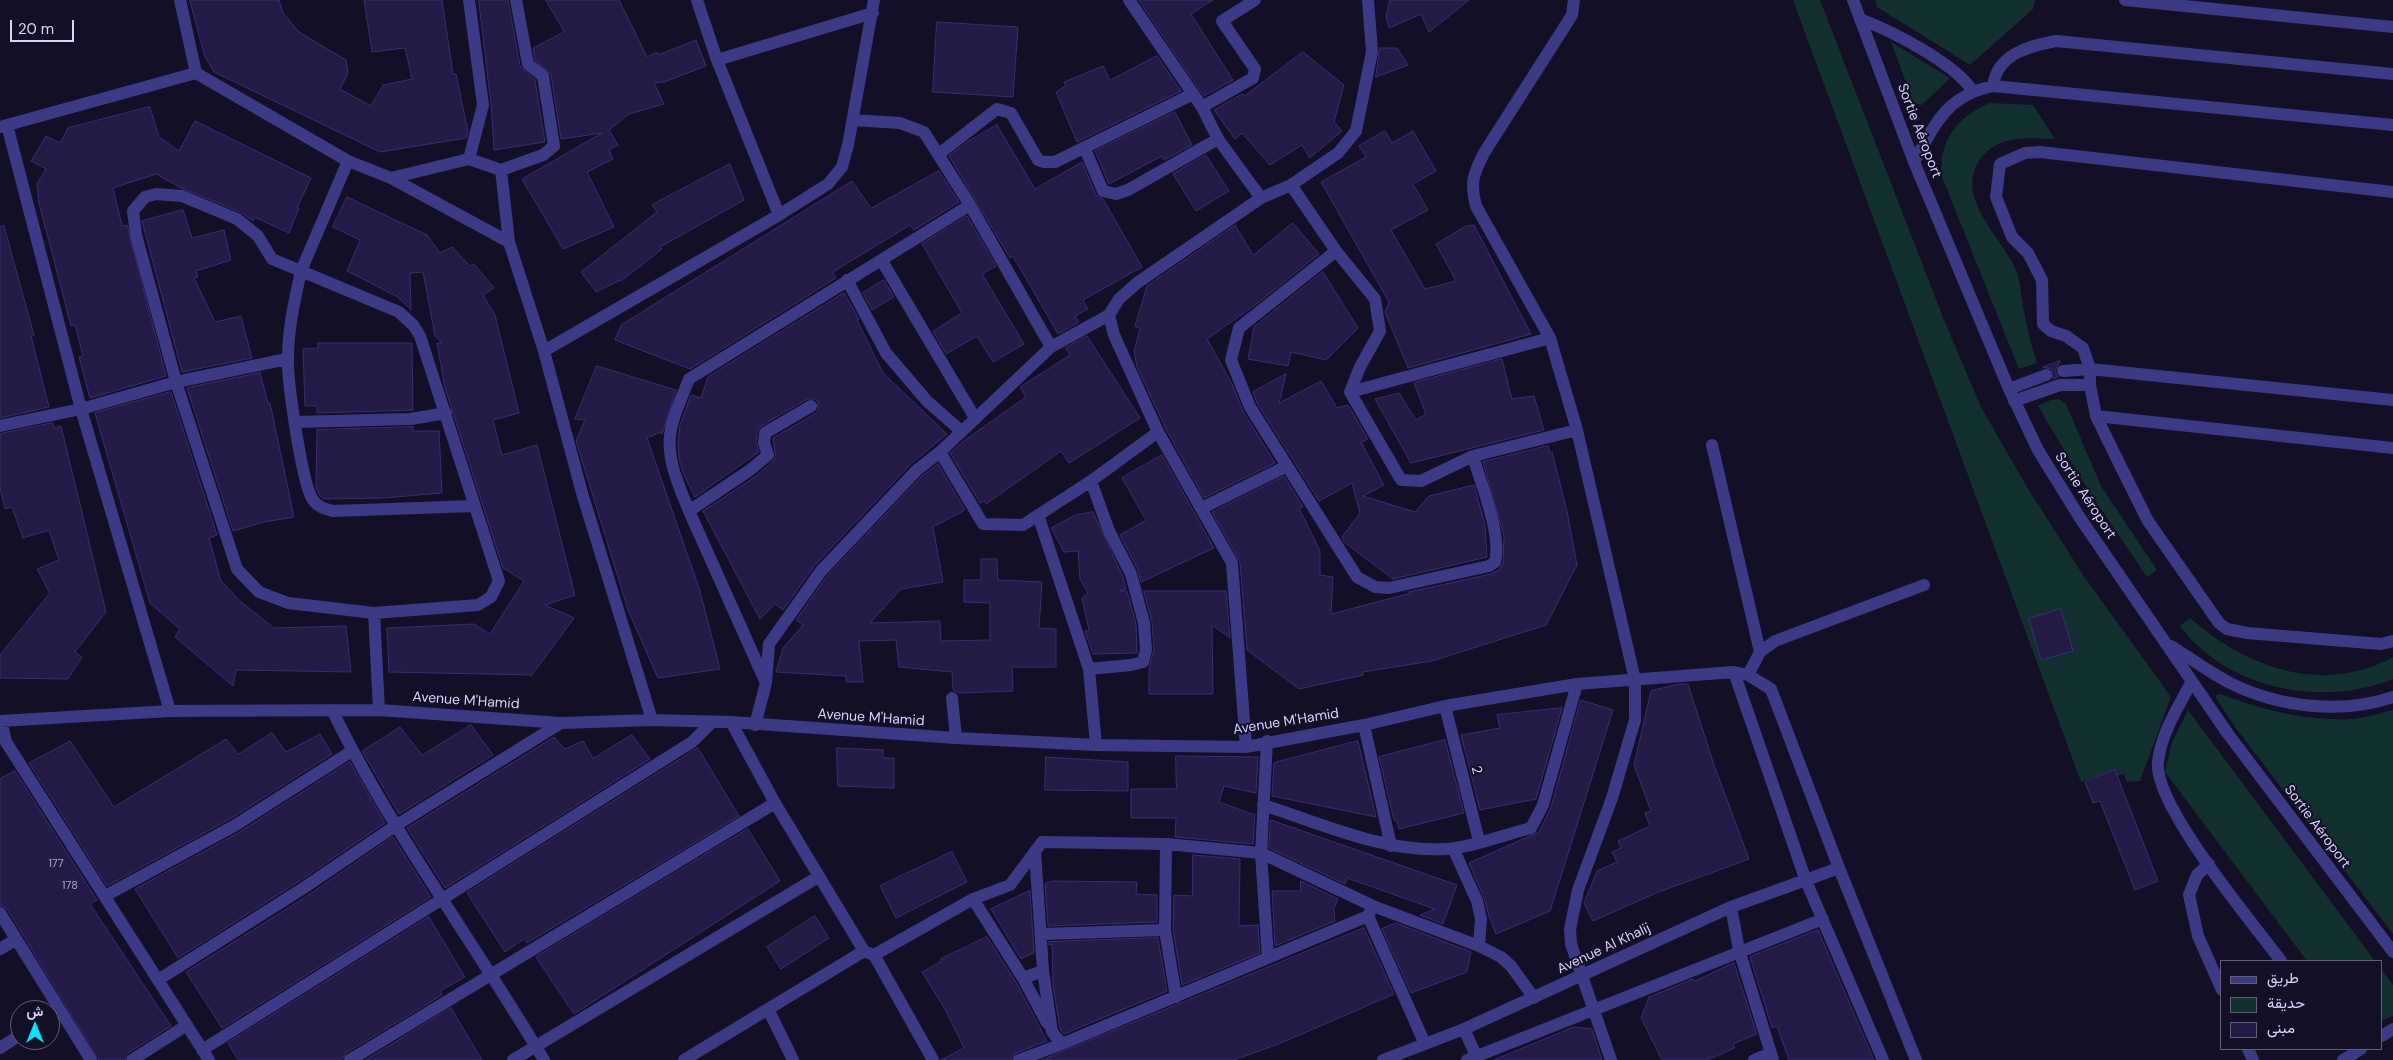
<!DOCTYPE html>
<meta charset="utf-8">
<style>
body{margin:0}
#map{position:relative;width:2393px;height:1060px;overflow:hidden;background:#130f26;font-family:"DM Sans",Vazirmatn,sans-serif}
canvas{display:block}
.legend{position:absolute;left:2220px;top:960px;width:162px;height:90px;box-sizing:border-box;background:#130f26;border:1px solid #625e7d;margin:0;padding:6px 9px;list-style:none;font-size:15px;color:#d9d4ff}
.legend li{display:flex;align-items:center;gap:10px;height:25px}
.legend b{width:25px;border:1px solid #625e7d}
.north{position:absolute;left:10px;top:1000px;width:50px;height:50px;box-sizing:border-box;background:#130f26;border:1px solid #625e7d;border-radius:50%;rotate:0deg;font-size:14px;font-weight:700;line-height:20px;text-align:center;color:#d9d4ff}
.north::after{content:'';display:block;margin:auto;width:18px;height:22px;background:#00e5ff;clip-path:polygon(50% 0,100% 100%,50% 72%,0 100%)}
.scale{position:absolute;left:10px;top:20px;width:64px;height:22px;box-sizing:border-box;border:2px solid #d9d4ff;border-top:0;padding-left:6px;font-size:15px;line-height:18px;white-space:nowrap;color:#d9d4ff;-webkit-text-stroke:4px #130f26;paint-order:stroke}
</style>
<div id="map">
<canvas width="2393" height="1060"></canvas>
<ul class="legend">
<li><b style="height:6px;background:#3d3a85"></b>طريق</li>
<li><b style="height:14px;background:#12302f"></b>حديقة</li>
<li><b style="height:14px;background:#241b47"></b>مبنى</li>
</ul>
<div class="north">ش</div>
<div class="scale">20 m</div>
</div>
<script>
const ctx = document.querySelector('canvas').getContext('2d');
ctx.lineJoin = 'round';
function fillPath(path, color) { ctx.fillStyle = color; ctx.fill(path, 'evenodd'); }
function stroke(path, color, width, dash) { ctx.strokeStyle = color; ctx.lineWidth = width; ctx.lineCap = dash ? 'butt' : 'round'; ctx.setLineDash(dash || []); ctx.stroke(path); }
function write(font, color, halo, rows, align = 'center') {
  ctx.font = font + ' "DM Sans",sans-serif'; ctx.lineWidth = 4; ctx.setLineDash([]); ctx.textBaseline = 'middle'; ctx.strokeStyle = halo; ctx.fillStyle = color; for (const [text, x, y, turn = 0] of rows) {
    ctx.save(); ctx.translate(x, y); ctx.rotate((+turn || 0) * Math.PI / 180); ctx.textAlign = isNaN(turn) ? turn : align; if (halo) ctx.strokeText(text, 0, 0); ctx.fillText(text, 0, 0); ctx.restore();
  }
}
fillPath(new Path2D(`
 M 1793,0 L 1820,0 L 1944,320 L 1981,407 L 2027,487 L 2083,575 L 2171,697 L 2140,781 L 2127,782 L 2124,774 L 2117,776 L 2115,770 L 2081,782 Z
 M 1875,0 L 2035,0 L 2033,9 L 1970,65 L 1877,7 Z
 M 1891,42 L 1950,78 L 1922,105 L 1914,103 L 1912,99 Z
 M 1990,103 L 2033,105 L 2055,139 C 2027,138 1997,134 1979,161 C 1955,199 2002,237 2016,270 C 2021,282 2021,298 2024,311 C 2027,329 2032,346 2037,363 L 2019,369 L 1942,177 C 1938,141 1957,117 1990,103 Z
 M 2059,399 L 2066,404 L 2101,486 L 2157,570 L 2147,577 L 2088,490 L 2038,406 L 2051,400 Z
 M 2190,618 C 2246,667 2321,696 2393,657 L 2393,679 C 2321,708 2227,689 2180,626 Z
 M 2220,694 C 2264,710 2304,721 2352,719 C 2365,718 2380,713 2393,710 L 2393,934 L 2235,727 L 2216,698 L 2216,695 Z
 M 2188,710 L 2375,961 L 2307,961 L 2165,772 L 2172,742 Z
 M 2382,970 L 2393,985 L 2393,1016 L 2382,1020 Z`), '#12302f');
const building = new Path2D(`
 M 190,0 L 279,0 L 283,13 L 299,32 L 346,60 L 348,73 L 340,89 L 371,106 L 383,85 L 412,79 L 405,48 L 372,52 L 364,0 L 442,0 L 453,74 L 456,74 L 468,132 L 466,138 L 380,152 L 214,72 L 205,57 Z
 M 479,0 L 508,0 L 520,66 L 535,80 L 545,142 L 494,150 L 491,104 Z
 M 546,0 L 619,0 L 647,57 L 657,52 L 658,55 L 696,40 L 706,66 L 664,82 L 654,83 L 664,104 L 629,114 L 609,130 L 618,145 L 609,150 L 613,159 L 587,172 L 614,227 L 563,249 L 522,179 L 602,133 L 561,139 L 551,75 L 535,60 L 533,48 L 564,32 Z
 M 1139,0 L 1213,0 L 1191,14 L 1233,80 L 1204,96 Z
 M 1390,0 L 1469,0 L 1429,32 L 1421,14 L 1389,28 L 1386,17 Z
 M 937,22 L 1018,27 L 1013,97 L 933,92 Z
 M 1380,48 L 1397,48 L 1408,65 L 1376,77 Z
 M 1303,52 L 1344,85 L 1334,122 L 1342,131 L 1310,158 L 1302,145 L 1270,165 L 1242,133 L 1235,139 L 1214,110 L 1242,94 L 1244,96 Z
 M 1157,56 L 1181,91 L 1077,142 L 1056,92 L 1066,86 L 1064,82 L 1103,66 L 1110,80 Z
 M 150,107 L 159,137 L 179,151 L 195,121 L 311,178 L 297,208 L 299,208 L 289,233 L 254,217 L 253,221 L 240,212 L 181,188 L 156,174 L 113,188 L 122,226 L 127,225 L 166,376 L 90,398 L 79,357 L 83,356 L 75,325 L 71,326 L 39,203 L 37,184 L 46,169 L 31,161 L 46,136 L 60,143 L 68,128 Z
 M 1175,112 L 1192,145 L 1164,160 L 1162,156 L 1109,184 L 1095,151 Z
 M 997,125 L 1035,189 L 1082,162 L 1096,195 L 1103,199 L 1142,267 L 1083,300 L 1088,309 L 1075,316 L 1079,322 L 1058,334 L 1013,256 L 1010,258 L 949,156 L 967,142 Z
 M 1385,131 L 1392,143 L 1413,131 L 1436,171 L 1413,184 L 1428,210 L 1391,230 L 1425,289 L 1456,281 L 1436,244 L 1466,226 L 1474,225 L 1531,334 L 1408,368 L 1385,312 L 1389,302 L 1321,182 L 1366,157 L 1359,146 Z
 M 1206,155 L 1229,191 L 1196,211 L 1173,174 Z
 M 730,164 L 744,200 L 660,247 L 662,249 L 621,281 L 620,280 L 596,292 L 581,272 L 657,212 L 652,205 Z
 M 939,171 L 959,202 L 914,230 L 910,225 L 833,272 L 836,278 L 690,369 L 615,340 L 621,325 L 852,181 L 871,208 Z
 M 347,197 L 427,235 L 440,253 L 452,247 L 470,266 L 474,264 L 494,288 L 483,295 L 495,315 L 519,413 L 493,420 L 502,455 L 537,445 L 575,595 L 545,605 L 574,618 L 532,675 L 389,672 L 387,628 L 474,624 L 490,634 L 524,581 L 503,568 L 502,565 L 445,388 L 437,343 L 442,343 L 435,336 L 423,272 L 410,273 L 411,310 L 398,297 L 347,271 L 360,240 L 333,227 Z
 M 183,210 L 192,238 L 224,230 L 231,260 L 196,271 L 198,277 L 194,278 L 215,322 L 241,316 L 252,358 L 182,372 L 142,221 Z
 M 967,216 L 996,266 L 982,274 L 1024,344 L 993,362 L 977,336 L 946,354 L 933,331 L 962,313 L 922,244 Z
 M 1293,223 L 1319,254 L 1258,303 L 1207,339 L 1232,384 L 1243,411 L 1275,463 L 1204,498 L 1167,431 L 1137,367 L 1134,351 L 1140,329 L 1135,326 L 1147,286 L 1235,225 L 1253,255 Z
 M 4,226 L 34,335 L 31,336 L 49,407 L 0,418 L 0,227 Z
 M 1323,272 L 1358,328 L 1326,360 L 1291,352 L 1288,366 L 1248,359 L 1254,327 Z
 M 884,280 L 894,297 L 872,310 L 863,293 Z
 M 844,293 L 859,319 L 857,320 L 883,373 L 947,434 L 911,464 L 815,565 L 783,610 L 775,604 L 760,619 L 703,511 L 755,477 L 773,461 L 776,457 L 773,438 L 816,413 L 818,410 L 818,402 L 815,399 L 807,399 L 761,426 L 757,432 L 756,442 L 759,452 L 695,497 L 684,475 L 679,459 L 678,440 L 680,425 L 691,395 L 701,398 L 708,377 Z
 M 1087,336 L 1140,418 L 1069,463 L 1061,451 L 986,504 L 984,501 L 980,503 L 950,453 L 965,440 L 1026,397 L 1020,387 L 1070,355 L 1066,348 Z
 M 318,343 L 412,343 L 413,410 L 317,413 L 317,406 L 305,406 L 303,349 L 318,348 Z
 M 1502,359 L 1512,399 L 1534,396 L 1544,430 L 1411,463 L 1375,399 L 1399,393 L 1416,420 L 1426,414 L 1414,383 Z
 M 2060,361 L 2055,371 L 2058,377 L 2053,379 L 2051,369 L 2043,367 Z
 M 597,366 L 676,390 L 662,434 L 661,432 L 647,438 L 700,591 L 720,669 L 658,678 L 628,610 L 576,441 L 585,420 L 575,419 Z
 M 260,373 L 268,403 L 270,403 L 294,517 L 264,522 L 233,531 L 187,388 Z
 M 1286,374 L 1279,403 L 1321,381 L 1337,408 L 1348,405 L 1368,439 L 1361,442 L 1384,485 L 1363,496 L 1415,512 L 1429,496 L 1474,485 L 1485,525 L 1487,557 L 1393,579 L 1344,542 L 1342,537 L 1360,513 L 1352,483 L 1319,501 L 1257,403 L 1253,392 Z
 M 171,392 L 217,535 L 209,538 L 221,581 L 240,601 L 274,628 L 346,626 L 351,672 L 236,670 L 233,686 L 175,637 L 180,629 L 150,603 L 95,413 Z
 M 53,423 L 54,428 L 61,426 L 106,612 L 75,652 L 82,657 L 68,679 L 0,678 L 0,655 L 50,593 L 37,569 L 59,560 L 49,530 L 23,538 L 12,507 L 5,509 L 0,488 L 0,434 Z
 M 413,427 L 413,431 L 439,431 L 442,493 L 383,498 L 324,499 L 320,496 L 316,488 L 317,430 Z
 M 1548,446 L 1550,453 L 1552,452 L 1567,511 L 1577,565 L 1546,625 L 1432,661 L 1363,672 L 1363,675 L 1299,689 L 1247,650 L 1240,562 L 1212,512 L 1284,476 L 1303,507 L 1299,508 L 1320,551 L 1320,575 L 1333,577 L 1331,614 L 1411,593 L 1409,592 L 1491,574 L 1500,569 L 1503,563 L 1504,536 L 1483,462 Z
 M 1162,455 L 1214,548 L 1141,582 L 1138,570 L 1120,535 L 1146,520 L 1122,478 Z
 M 938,464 L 965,510 L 933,527 L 943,582 L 901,589 L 870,623 L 940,621 L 941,641 L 990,640 L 990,603 L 964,602 L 964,580 L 981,580 L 981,559 L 997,559 L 998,580 L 1042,582 L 1039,628 L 1056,629 L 1056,667 L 1012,667 L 1013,691 L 959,693 L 953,690 L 952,672 L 899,667 L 896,640 L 859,641 L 863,682 L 846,682 L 846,676 L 776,672 L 783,648 L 803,625 L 796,620 L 827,576 L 922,476 Z
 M 1093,512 L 1123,577 L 1126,589 L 1120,591 L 1127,591 L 1136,624 L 1137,653 L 1093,654 L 1085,631 L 1089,630 L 1082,598 L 1088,593 L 1080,579 L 1078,551 L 1064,552 L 1051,528 L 1076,515 Z
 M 1144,591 L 1226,591 L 1230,638 L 1212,625 L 1213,694 L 1149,694 L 1149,668 L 1154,649 L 1152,622 Z
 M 2061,609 L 2073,651 L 2041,660 L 2029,619 Z
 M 1680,684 L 1688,684 L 1714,765 L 1749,859 L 1656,893 L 1593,921 L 1584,903 L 1597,871 L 1617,862 L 1612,852 L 1621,848 L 1618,841 L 1650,826 L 1645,813 L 1651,811 L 1634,765 L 1651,691 Z
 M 1581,700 L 1613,710 L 1550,911 L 1496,934 L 1489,916 L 1484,898 L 1469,863 L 1539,832 L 1551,807 Z
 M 1562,708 L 1536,799 L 1480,810 L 1461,735 L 1500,728 L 1497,715 Z
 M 471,725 L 493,755 L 399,814 L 362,751 L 400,727 L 422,755 Z
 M 272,733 L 286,752 L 320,734 L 332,754 L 230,819 L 107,886 L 29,763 L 70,741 L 114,807 L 226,739 L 238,754 Z
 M 632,735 L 650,759 L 445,888 L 407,828 L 554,737 L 565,749 L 583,741 L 593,758 Z
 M 1445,740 L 1464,813 L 1399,829 L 1397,821 L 1394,820 L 1379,757 Z
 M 1358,741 L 1376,817 L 1272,796 L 1274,763 Z
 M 698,748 L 739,816 L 527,943 L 524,939 L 505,952 L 467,893 Z
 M 837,748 L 883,750 L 883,758 L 894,758 L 894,788 L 838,786 Z
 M 1176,756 L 1258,757 L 1256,793 L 1224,786 L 1219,802 L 1255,815 L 1253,844 L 1175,837 L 1176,818 L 1131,818 L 1131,789 L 1176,789 Z
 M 1046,757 L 1128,762 L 1128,791 L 1045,790 Z
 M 350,762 L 385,823 L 298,882 L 178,958 L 135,889 L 238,833 Z
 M 2115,770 L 2158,881 L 2135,890 L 2100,801 L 2093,803 L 2085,782 Z
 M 15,771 L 97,900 L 90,904 L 171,1026 L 128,1053 L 124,1060 L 99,1060 L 7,909 L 0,905 L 0,779 Z
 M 1271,820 L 1457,885 L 1443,924 L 1420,915 L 1435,909 L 1347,878 L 1345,884 L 1269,848 Z
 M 748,829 L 780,881 L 574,1014 L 536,957 Z
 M 393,837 L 431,897 L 222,1028 L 186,972 L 307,896 Z
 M 952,852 L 967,882 L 896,918 L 880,886 Z
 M 1193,855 L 1240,859 L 1239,926 L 1258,925 L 1260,953 L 1182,985 L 1173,929 L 1174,895 L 1192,896 Z
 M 1052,881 L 1137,882 L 1136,894 L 1157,895 L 1157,922 L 1048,926 L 1045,884 Z
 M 1301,881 L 1338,899 L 1334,908 L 1335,921 L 1275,946 L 1272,891 L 1300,891 Z
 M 1030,891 L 1034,953 L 1021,959 L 991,909 Z
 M 815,916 L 829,938 L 781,969 L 767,947 Z
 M 429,917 L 465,977 L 440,991 L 442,995 L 346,1053 L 342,1060 L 238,1060 L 228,1043 Z
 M 1396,923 L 1471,952 L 1467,972 L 1411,993 L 1382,929 Z
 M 1364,928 L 1394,994 L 1281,1043 L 1234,1060 L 1042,1060 Z
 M 1818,930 L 1874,1060 L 1789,1060 L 1777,1026 L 1772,1028 L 1750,957 Z
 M 987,937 L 1016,982 L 1047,1041 L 1016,1053 L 1011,1060 L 941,1060 L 964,1048 L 946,1011 L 922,972 L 942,961 L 941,959 Z
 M 1158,938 L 1167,991 L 1064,1034 L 1060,1029 L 1053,985 L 1052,944 L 1049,945 L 1049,942 Z
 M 1734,963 L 1757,1034 L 1733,1044 L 1735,1048 L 1707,1060 L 1662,1060 L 1641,1018 L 1649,997 L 1693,979 L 1694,981 Z
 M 451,1008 L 482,1060 L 366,1060 Z
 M 1574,1027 L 1592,1029 L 1602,1060 L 1494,1060 Z`);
fillPath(building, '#241b47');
stroke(building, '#3b2d73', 1);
stroke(new Path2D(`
 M 180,0 L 196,73
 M 697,0 L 717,60 L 779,215
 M 1129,0 L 1202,107 L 1218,139 L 1261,198
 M 1574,0 L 1572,15 L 1484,153 C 1473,175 1470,182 1476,206 L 1550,338 L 1577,430 L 1635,680 L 1635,720 L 1612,798 L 1578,890 L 1570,929 L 1571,944 L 1611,1060
 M 1853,0 L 1914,162 L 2009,389 L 2038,450 L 2080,518 L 2228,734 L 2393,952
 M 2125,0 L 2393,27
 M 1860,19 C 1892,31 1954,63 1972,90
 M 717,60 L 873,13
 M 1993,86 C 1997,54 2029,46 2056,41 L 2393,74
 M 1202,107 L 1253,78 L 1255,69 L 1222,21 L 1255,0
 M 853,120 L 900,123 L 924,132 L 970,205 L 1051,347
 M 7,125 L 81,409 L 170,711
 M 0,127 L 196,73 L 348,161 L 391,178 L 509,242
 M 1085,149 L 1103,191 L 1116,194 L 1128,190 L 1218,139
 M 939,154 L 997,109 L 1011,113 L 1038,160 L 1044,162 L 1055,162 L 1193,94
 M 469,159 L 483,105 L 469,0
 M 348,161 L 301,271 L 399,312 L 414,326 L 420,336 L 499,581 L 491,597 L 478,605 L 374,613 L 288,603 L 259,592 L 237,569 L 176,382 L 136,235 L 133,211 L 145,197 L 156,194 L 182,196 L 237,219 L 258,236 L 272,259 L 301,271 C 295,299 288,328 288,358 C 287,379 302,485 313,500 C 318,507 325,509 333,511 L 475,506
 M 1914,162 C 1936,123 1946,96 1993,86 L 2393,125
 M 501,170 L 543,155 L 554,146 L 543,76 L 528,64 L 516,0
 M 391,178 L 469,159 L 501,170 L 509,242 L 544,351 L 582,493 L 652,720
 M 1291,185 L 1338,153 L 1356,131 L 1372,52 L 1368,0
 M 2393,192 L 2040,152 L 2025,153 L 2000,164 L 1996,197 L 2012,237 L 2028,253 L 2042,280 L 2043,324 L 2051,331 L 2066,336 L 2083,348 L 2090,369 L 2090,385 L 2096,416 L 2121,467 L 2148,521 L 2219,623 L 2227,629 L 2247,633 L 2381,644 L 2393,641
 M 1336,251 L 1239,328 L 1231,360 L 1250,407 L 1357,577 L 1375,587 L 1389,588 L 1489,566 L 1495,562 C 1502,534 1481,485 1473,456
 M 882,261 L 975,418
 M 847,280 L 886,353 L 927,401 L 961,431
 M 544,351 L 779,215 L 828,184 L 842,167 L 848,145 L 874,0
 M 2063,371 L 2090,369 L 2393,400
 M 2009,389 L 2046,375
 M 1350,392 L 1550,338
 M 2014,401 L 2060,385 L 2090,385
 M 2096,416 L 2393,448
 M 295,422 L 411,419 L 446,413
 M 0,426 L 81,409 L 176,382 L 287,359
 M 1712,445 L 1760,652
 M 940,452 L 983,524 L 1023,525 L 1091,481 L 1158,432
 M 1202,508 L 1287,466
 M 689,511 L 750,470 L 768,455 L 764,443 L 765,433 L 811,406
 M 1038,515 L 1089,669 L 1096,745
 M 374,613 L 379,710
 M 2171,646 C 2190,658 2209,672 2230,683 C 2278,707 2342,715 2393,697
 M 1089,669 L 1131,665 L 1143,662 L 1146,650 L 1144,623 L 1131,574 L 1109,531 L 1091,481
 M 1734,672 L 1806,881 L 1883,1060
 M 1748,675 L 1760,652 L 1775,641 L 1924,585
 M 2192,681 C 2179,706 2161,733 2158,762 C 2153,805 2253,923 2281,961
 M 766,683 L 689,511 C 679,486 665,457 671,429 C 674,413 683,395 689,379 L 970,205
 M 952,698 L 956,738
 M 1445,706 L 1479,841
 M 332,710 C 392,833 474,942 544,1060
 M 0,721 L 170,711 L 379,710 L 561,723 L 652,720 L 731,722 L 956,738 L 1096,745 L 1246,747 L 1364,725 L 1445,706 L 1577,684 L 1734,672 L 1748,675 L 1771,689 L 1839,868 L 1916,1060
 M 1,721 L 6,742 L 209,1060
 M 731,722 L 775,803 L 864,951 L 874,955 L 933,1060
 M 755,725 L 766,683 L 769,644 L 821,571 L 917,470 L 940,452 L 1051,347 L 1109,315
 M 1364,725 L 1391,846
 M 1267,741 L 1261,853 L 1268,957
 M 1246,747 L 1232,563 L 1158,432 L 1114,335 L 1109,315 L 1119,299 L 1137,283 L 1261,198 L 1291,185 L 1336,251 L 1375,299 L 1380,331 L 1360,367 L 1350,392 L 1401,480 L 1421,481 L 1473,456 L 1577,430
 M 1263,805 C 1320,823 1385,853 1445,849 C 1470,848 1506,834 1531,828 L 1543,805 L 1577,684
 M 1166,844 L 1165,930 L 1176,997
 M 1453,848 L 1477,901 L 1481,919 L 1479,946
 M 1035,851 L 1043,971 L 1052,1032 L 1062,1044
 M 2209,864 L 2197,875 L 2189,895 L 2198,936 L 2222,990
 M 105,896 L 234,826 L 352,751
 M 973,899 L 1023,978
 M 1731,907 L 1739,950 L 1773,1060
 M 0,913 L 91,1060
 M 1368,916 L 1425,1044
 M 1041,934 L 1165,930
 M 0,949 L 15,940
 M 874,955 L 973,899 L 1010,885 L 1042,842 L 1166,844 L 1261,853 L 1373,906 L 1479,946 L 1501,957 L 1511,966 L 1534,998
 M 1043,971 L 1023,978 L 1047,1023
 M 158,980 L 302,889 L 395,826 L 561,723
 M 768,1009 L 793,1060
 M 1464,1029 L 1478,1060
 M 2382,1036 L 2393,1029
 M 0,1048 L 20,1035
 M 2248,1049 L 2253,1060
 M 202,1050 L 692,742 L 711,723
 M 132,1060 L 187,1025
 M 350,1060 L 775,803
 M 513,1060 L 818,877
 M 684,1060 L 864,951
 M 1019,1060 L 1062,1044 L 1368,916 L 1373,906
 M 1383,1060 L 1464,1029 L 1731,907 L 1839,868
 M 1467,1060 L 1823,919
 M 1754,1060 L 1771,1053
 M 2343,1060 L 2361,1049`), '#3d3a85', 12);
write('11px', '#aca6d1', null, [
 ["177",56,864],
 ["178",70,886]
]);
write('14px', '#d9d4ff', '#130f26', [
 ["Sortie Aéroport",1919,131,69],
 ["Sortie Aéroport",2085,496,57],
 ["Avenue M'Hamid",466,701,4],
 ["Avenue M'Hamid",871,718,4],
 ["Avenue M'Hamid",1286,722,-9],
 ["2",1476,770,76],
 ["Sortie Aéroport",2317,827,53],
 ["Avenue Al Khalij",1604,949,-25]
]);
</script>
